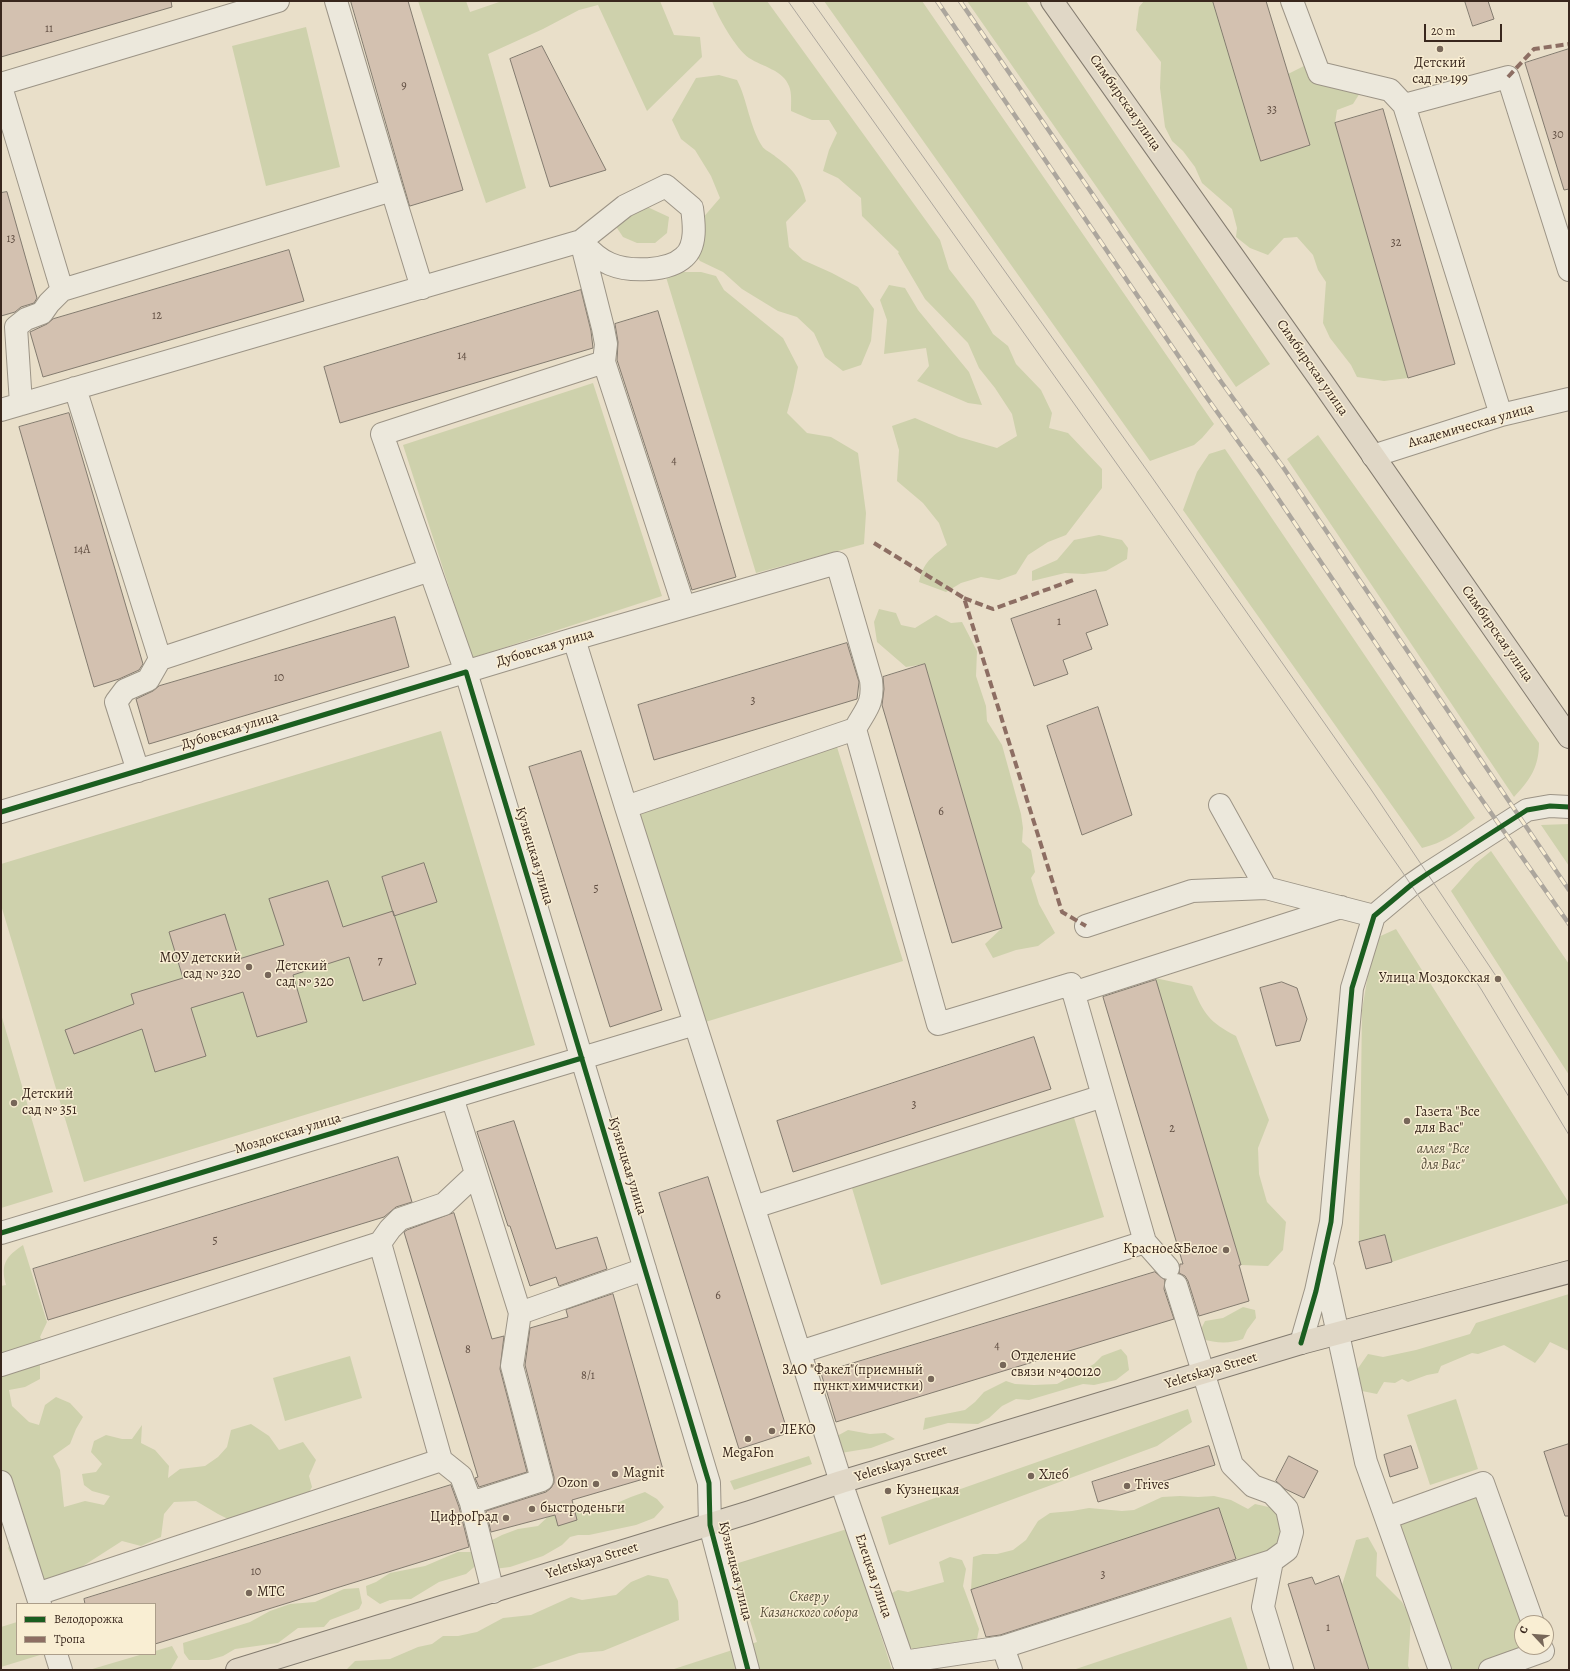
<!DOCTYPE html>
<meta charset="utf-8">
<style>
body{margin:0}
#map{position:relative;width:1570px;height:1671px;overflow:hidden;background:#e9dfc9;font-family:Alegreya,serif}
canvas{display:block}
.frame{position:absolute;inset:0;border:2px solid #39271d;pointer-events:none}
.legend{position:absolute;left:16px;top:1603px;width:140px;height:52px;box-sizing:border-box;background:#f9eed3;border:1px solid #ac9e8a;margin:0;padding:5px 7px;list-style:none;font-size:12px;color:#39271d}
.legend li{display:flex;align-items:center;gap:8px;height:20px}
.legend b{width:20px;border:1px solid #ac9e8a}
.north{position:absolute;left:1514px;top:1615px;width:40px;height:40px;box-sizing:border-box;background:#f9eed3;border:1px solid #ac9e8a;border-radius:50%;rotate:296deg;font-size:11px;font-weight:700;line-height:16px;text-align:center;color:#39271d}
.north::after{content:'';display:block;margin:auto;width:14px;height:18px;background:#776759;clip-path:polygon(50% 0,100% 100%,50% 72%,0 100%)}
.scale{position:absolute;left:1424px;top:24px;width:78px;height:18px;box-sizing:border-box;border:2px solid #39271d;border-top:0;padding-left:5px;font-size:12px;line-height:14px;white-space:nowrap;color:#39271d;-webkit-text-stroke:3px #f9eed3;paint-order:stroke}
</style>
<div id="map">
<canvas width="1570" height="1671"></canvas>
<div class="frame"></div>
<ul class="legend">
<li><b style="height:5px;background:#1b5e20"></b>Велодорожка</li>
<li><b style="height:5px;background:#8d6e63"></b>Тропа</li>
</ul>
<div class="north">С</div>
<div class="scale">20 m</div>
</div>
<script>
const ctx = document.querySelector('canvas').getContext('2d');
ctx.lineJoin = 'round';
function fillPath(path, color) { ctx.fillStyle = color; ctx.fill(path, 'evenodd'); }
function stroke(path, color, width, dash) { ctx.strokeStyle = color; ctx.lineWidth = width; ctx.lineCap = dash ? 'butt' : 'round'; ctx.setLineDash(dash || []); ctx.stroke(path); }
function write(font, color, halo, rows, align = 'center') {
  ctx.font = font + ' Alegreya,serif'; ctx.lineWidth = 3; ctx.setLineDash([]); ctx.textBaseline = 'middle'; ctx.strokeStyle = halo; ctx.fillStyle = color; for (const [text, x, y, turn = 0] of rows) {
    ctx.save(); ctx.translate(x, y); ctx.rotate((+turn || 0) * Math.PI / 180); ctx.textAlign = isNaN(turn) ? turn : align; if (halo) ctx.strokeText(text, 0, 0); ctx.fillText(text, 0, 0); ctx.restore();
  }
}
fillPath(new Path2D(`
 M 418,1 L 466,1 L 470,12 L 502,1 L 660,1 L 674,35 L 700,37 L 702,57 L 647,111 L 598,5 L 579,10 L 543,29 L 488,54 L 526,188 L 486,203 Z
 M 712,1 L 767,1 L 940,240 L 949,269 L 974,301 L 993,334 L 1008,346 L 1016,364 L 1041,390 L 1052,413 L 1049,428 L 1068,433 L 1102,469 L 1102,488 L 1066,535 L 1048,542 L 1028,555 L 1016,574 L 999,580 L 981,577 L 961,583 L 946,592 L 919,582 C 924,561 931,558 947,545 L 939,523 L 923,503 L 897,481 L 899,450 L 892,426 L 915,418 L 959,437 L 997,448 L 1017,436 L 1012,414 L 995,388 L 979,368 L 968,343 L 925,299 L 898,253 L 899,252 L 862,216 L 861,198 L 838,178 L 823,171 L 829,150 L 837,133 L 829,120 L 812,120 L 791,111 C 791,103 792,93 789,86 C 783,70 763,67 749,58 C 736,49 717,16 712,1 Z
 M 824,1 L 922,1 L 1214,424 L 1202,438 L 1194,445 L 1150,461 Z
 M 967,1 L 1026,1 L 1270,364 L 1236,387 Z
 M 1144,1 L 1213,1 L 1261,160 L 1310,145 L 1288,74 L 1304,66 L 1329,65 L 1363,88 L 1353,104 L 1337,110 L 1335,123 L 1408,378 L 1384,381 L 1357,377 L 1351,365 L 1330,338 L 1323,323 L 1326,282 L 1318,270 L 1313,255 L 1297,237 L 1284,238 L 1268,255 L 1250,248 L 1236,237 L 1237,228 L 1232,209 L 1202,183 L 1195,167 L 1183,151 L 1172,141 L 1165,127 L 1160,88 L 1161,62 L 1136,30 L 1139,7 Z
 M 306,27 L 340,167 L 266,186 L 232,46 Z
 M 719,75 L 737,80 C 747,99 750,128 762,146 C 764,150 772,153 776,157 C 795,171 800,178 806,201 L 786,222 L 789,247 L 803,260 L 832,273 L 858,287 L 874,309 L 871,341 L 861,365 L 843,371 L 825,357 L 814,333 L 797,317 L 778,311 L 742,289 L 723,272 L 700,261 L 688,246 L 701,220 L 720,198 L 711,176 L 695,150 L 681,139 L 672,120 L 696,78 Z
 M 641,204 L 669,217 L 667,233 L 655,243 L 637,243 L 623,237 L 615,225 Z
 M 679,272 L 701,272 L 716,276 L 724,290 L 783,338 L 798,367 L 793,391 L 787,413 L 807,433 L 831,437 L 858,453 L 866,513 L 864,544 L 756,573 L 666,277 Z
 M 889,285 L 905,288 L 918,310 L 969,372 L 982,405 L 968,403 L 917,381 L 929,366 L 926,348 L 884,354 L 887,320 L 880,300 Z
 M 593,383 L 662,596 L 472,658 L 403,445 Z
 M 1318,435 L 1539,743 C 1539,767 1530,780 1514,797 L 1287,459 Z
 M 1225,449 L 1475,818 C 1458,832 1443,843 1422,848 L 1183,510 L 1197,472 L 1209,454 Z
 M 1099,535 L 1122,540 L 1128,548 L 1127,559 L 1106,571 L 1084,574 L 1065,573 L 1032,581 L 1032,571 L 1057,560 L 1074,540 Z
 M 879,609 L 896,613 L 901,625 L 915,628 L 936,615 L 951,623 L 962,622 L 977,651 L 976,676 L 986,706 L 987,721 L 1002,745 L 1021,814 L 1023,828 L 1022,842 L 1031,850 L 1035,872 L 1031,878 L 1039,904 L 1055,933 L 1038,946 L 1016,950 L 993,958 L 985,944 L 1002,928 L 925,664 L 906,667 L 877,642 L 874,622 Z
 M 441,731 L 535,1045 L 84,1182 L 1,905 L 1,864 Z
 M 837,747 L 903,961 L 699,1024 L 634,810 Z
 M 1569,824 L 1569,866 L 1541,825 Z
 M 1491,851 L 1569,964 L 1569,1075 L 1451,891 L 1475,864 Z
 M 1396,929 L 1569,1203 L 1392,1262 L 1385,1235 L 1359,1242 L 1362,1010 L 1374,939 Z
 M 1155,978 L 1192,986 C 1204,1014 1209,1022 1236,1036 L 1269,1120 L 1258,1148 L 1259,1174 L 1267,1202 L 1286,1222 L 1283,1250 L 1268,1266 L 1241,1265 Z
 M 1,1014 L 53,1192 L 1,1208 Z
 M 1072,1111 L 1104,1217 L 881,1285 L 849,1178 Z
 M 23,1245 L 47,1322 L 40,1337 L 52,1355 L 40,1364 L 40,1379 L 25,1387 L 9,1390 L 12,1406 L 29,1422 L 39,1425 L 45,1405 L 56,1397 L 70,1403 L 83,1417 L 76,1429 L 70,1444 L 53,1456 L 60,1470 L 64,1507 L 85,1501 L 104,1505 L 110,1496 L 92,1491 L 84,1485 L 82,1474 L 96,1472 L 102,1464 L 91,1452 L 94,1441 L 106,1435 L 122,1439 L 132,1439 L 142,1425 L 141,1443 L 155,1450 L 169,1466 L 168,1478 L 180,1469 L 205,1466 L 218,1457 L 227,1447 L 231,1430 L 251,1424 L 269,1436 L 279,1450 L 303,1442 L 316,1460 L 309,1476 L 312,1487 L 304,1501 L 232,1521 L 218,1514 L 196,1501 L 174,1502 L 164,1514 L 161,1537 L 141,1546 L 122,1541 L 58,1582 L 25,1587 L 8,1548 L 21,1520 L 1,1519 L 1,1286 L 6,1285 C 0,1263 7,1256 23,1245 Z
 M 1569,1294 L 1569,1351 L 1550,1342 L 1543,1353 L 1535,1363 L 1504,1345 L 1478,1354 L 1472,1353 L 1441,1366 L 1438,1373 L 1427,1375 L 1408,1382 L 1402,1379 L 1395,1383 L 1384,1382 L 1377,1394 L 1362,1391 L 1354,1374 L 1368,1354 L 1383,1357 L 1416,1350 L 1470,1334 L 1476,1323 Z
 M 1243,1307 L 1255,1310 L 1256,1318 L 1247,1330 L 1243,1339 C 1229,1344 1216,1343 1202,1339 L 1199,1333 L 1205,1321 L 1223,1318 Z
 M 1121,1349 L 1127,1356 L 1129,1370 L 1116,1380 L 1094,1385 L 1083,1384 L 1029,1400 L 1016,1399 L 1002,1406 L 989,1418 L 978,1424 L 948,1423 L 923,1430 L 925,1418 L 965,1410 L 975,1402 L 984,1392 L 1006,1381 L 1015,1384 L 1034,1385 L 1057,1384 L 1094,1364 L 1102,1356 Z
 M 350,1356 L 362,1398 L 285,1421 L 273,1378 Z
 M 1456,1399 L 1478,1469 L 1430,1485 L 1407,1415 Z
 M 1188,1409 L 1192,1422 L 1157,1446 L 889,1545 L 881,1517 Z
 M 848,1430 L 870,1434 L 885,1433 L 895,1439 L 871,1448 L 841,1453 L 837,1436 Z
 M 809,1456 L 812,1464 L 734,1490 L 730,1481 Z
 M 1480,1491 L 1522,1623 L 1522,1647 L 1536,1648 L 1475,1670 L 1446,1670 L 1393,1522 Z
 M 645,1492 L 657,1499 L 664,1507 L 654,1518 L 636,1525 L 589,1535 L 578,1535 L 570,1537 L 562,1545 L 543,1556 L 510,1567 L 494,1569 L 491,1557 L 492,1540 L 502,1535 L 518,1529 L 538,1526 L 567,1499 L 589,1513 C 608,1508 626,1498 645,1492 Z
 M 1180,1496 L 1198,1497 L 1214,1496 L 1231,1500 L 1248,1509 L 1255,1504 L 1273,1508 L 1284,1520 L 1285,1538 L 1273,1552 L 1257,1554 L 1250,1559 L 1236,1559 L 1219,1509 L 971,1590 L 973,1557 L 983,1554 L 997,1554 L 1013,1550 L 1026,1540 L 1038,1521 L 1050,1513 L 1072,1511 L 1089,1508 L 1122,1511 L 1134,1510 L 1162,1497 Z
 M 847,1529 L 892,1670 L 671,1670 L 757,1642 L 732,1565 Z
 M 1368,1537 L 1377,1553 L 1376,1576 L 1402,1602 L 1411,1618 L 1408,1666 L 1410,1670 L 1369,1670 L 1342,1585 L 1356,1540 Z
 M 458,1552 L 474,1552 L 480,1562 L 466,1574 L 439,1582 L 411,1599 L 390,1600 L 380,1604 L 367,1595 L 366,1586 L 376,1582 L 390,1573 L 425,1566 Z
 M 950,1557 L 962,1560 L 966,1569 L 963,1586 L 979,1629 L 977,1639 L 969,1646 L 916,1651 L 907,1645 L 890,1594 L 898,1590 L 908,1592 L 944,1582 L 939,1562 Z
 M 648,1575 L 668,1579 L 678,1601 L 679,1620 L 603,1651 L 579,1653 L 528,1670 L 346,1670 L 355,1661 L 390,1659 L 418,1647 L 432,1644 L 443,1636 L 458,1636 L 477,1632 L 503,1618 L 531,1615 L 571,1597 L 582,1600 L 616,1595 L 631,1582 Z
 M 359,1588 L 362,1603 L 359,1609 L 330,1620 L 324,1627 L 298,1628 L 278,1643 L 235,1649 L 223,1656 L 209,1660 L 189,1660 L 184,1653 L 183,1643 L 250,1622 L 270,1611 L 290,1604 L 315,1602 L 344,1589 Z
 M 1231,1617 L 1248,1670 L 1073,1670 Z
 M 17,1622 L 17,1654 L 58,1654 L 56,1656 L 40,1655 L 1,1667 L 1,1627 Z
 M 172,1646 L 178,1657 L 171,1669 L 167,1670 L 89,1670 L 143,1654 L 155,1654 L 155,1651 Z`), '#ced1ac');
const building = new Path2D(`
 M 1,1 L 171,1 L 172,7 L 1,57 Z
 M 351,1 L 408,1 L 463,190 L 410,206 Z
 M 1213,1 L 1266,1 L 1310,145 L 1261,161 Z
 M 1465,1 L 1488,1 L 1494,19 L 1473,26 Z
 M 542,46 L 606,170 L 550,187 L 510,59 Z
 M 1569,49 L 1569,189 L 1564,190 L 1525,63 Z
 M 1383,109 L 1455,364 L 1408,378 L 1335,123 Z
 M 7,192 L 37,298 L 34,303 L 21,307 L 15,312 L 1,316 L 1,193 Z
 M 289,250 L 304,301 L 43,377 L 30,332 L 47,324 L 53,319 Z
 M 581,290 L 591,331 L 593,348 L 340,423 L 324,367 Z
 M 658,311 L 736,577 L 692,590 L 617,360 L 618,342 L 615,324 Z
 M 69,413 L 143,664 L 139,670 L 119,679 L 94,687 L 19,427 Z
 M 1096,590 L 1108,625 L 1086,633 L 1092,649 L 1063,660 L 1068,674 L 1034,686 L 1011,619 Z
 M 395,617 L 409,667 L 149,744 L 136,699 L 153,691 L 159,686 Z
 M 847,643 L 859,682 L 857,699 L 654,760 L 638,705 Z
 M 925,664 L 1002,928 L 952,943 L 882,705 L 884,689 L 883,677 Z
 M 1098,707 L 1132,815 L 1082,835 L 1047,726 Z
 M 581,751 L 662,1010 L 610,1027 L 529,767 Z
 M 424,863 L 437,902 L 394,916 L 382,877 Z
 M 328,881 L 343,927 L 393,911 L 416,984 L 363,1001 L 349,957 L 293,975 L 307,1022 L 257,1037 L 243,992 L 191,1008 L 206,1056 L 155,1072 L 142,1029 L 74,1054 L 65,1030 L 134,1004 L 131,994 L 183,978 L 169,932 L 225,914 L 239,959 L 284,945 L 269,899 Z
 M 1156,980 L 1241,1265 L 1239,1265 L 1249,1301 L 1199,1316 L 1188,1281 L 1185,1276 L 1179,1273 L 1180,1264 L 1183,1264 L 1103,997 Z
 M 1282,982 L 1297,988 L 1307,1019 L 1300,1041 L 1276,1046 L 1260,988 Z
 M 1034,1037 L 1051,1089 L 793,1172 L 777,1121 Z
 M 514,1121 L 556,1249 L 597,1237 L 607,1269 L 559,1286 L 556,1277 L 530,1286 L 510,1226 L 508,1226 L 477,1132 Z
 M 398,1157 L 412,1202 L 396,1207 L 384,1217 L 48,1320 L 33,1269 Z
 M 708,1177 L 788,1433 L 739,1449 L 659,1193 Z
 M 454,1213 L 492,1339 L 504,1336 L 500,1369 L 527,1472 L 479,1487 L 475,1478 L 478,1477 L 404,1232 L 407,1230 Z
 M 1385,1235 L 1392,1262 L 1366,1269 L 1359,1242 Z
 M 1155,1272 L 1165,1280 L 1164,1289 L 1174,1319 L 836,1422 L 821,1373 Z
 M 613,1294 L 664,1473 L 572,1500 L 577,1520 L 558,1526 L 555,1515 L 491,1532 L 486,1511 L 546,1492 L 551,1488 L 554,1483 L 554,1477 L 525,1365 L 530,1328 L 568,1317 L 566,1310 Z
 M 1569,1444 L 1569,1516 L 1565,1516 L 1544,1452 Z
 M 1209,1446 L 1215,1465 L 1098,1502 L 1092,1482 Z
 M 1411,1446 L 1418,1468 L 1390,1477 L 1384,1455 Z
 M 1289,1456 L 1318,1471 L 1304,1498 L 1285,1489 L 1276,1481 Z
 M 451,1485 L 459,1507 L 469,1547 L 155,1644 L 155,1604 L 85,1604 L 84,1599 Z
 M 1219,1508 L 1236,1559 L 1000,1635 L 986,1637 L 971,1590 Z
 M 1339,1576 L 1369,1670 L 1315,1670 L 1288,1584 L 1312,1577 L 1315,1584 Z`);
fillPath(building, '#d3c1b0');
stroke(building, '#837b6f', 1);
const minor = new Path2D(`
 M 1292,1 L 1319,73 L 1390,90 L 1404,105 L 1501,415
 M 1,84 L 278,1
 M 1,87 L 62,290 L 392,190 L 336,1
 M 1404,105 L 1508,77 L 1569,270
 M 392,190 L 422,288
 M 581,241 L 603,328 L 606,344 L 604,362 L 684,607
 M 604,362 L 382,434 L 466,672 L 709,1483 L 710,1525 L 748,1670
 M 75,388 L 160,659
 M 21,404 L 16,327 L 26,319 L 42,313 L 49,303 L 62,290
 M 1,410 L 581,241 L 625,206 L 666,186 L 692,208 C 694,223 697,246 684,257 C 668,272 629,272 610,264 C 598,259 590,251 581,241
 M 1373,456 L 1501,415 L 1569,399
 M 574,639 L 626,807 L 841,1482 L 906,1670
 M 138,771 L 116,702 L 125,690 L 148,680 L 160,659 L 430,570
 M 1220,805 L 1266,888
 M 626,807 L 855,729 L 938,1024 L 1071,984 L 1103,1096 L 754,1207
 M 1,812 L 574,639 L 837,563 L 871,680 C 874,704 866,709 855,729
 M 1086,926 L 1192,891 L 1266,888 L 1374,916
 M 1073,993 L 1341,907
 M 452,1097 L 520,1313 L 645,1269
 M 1,1233 L 695,1024
 M 1145,1242 L 1168,1268
 M 1324,1270 L 1366,1462 L 1386,1518
 M 1301,1343 L 1316,1291 L 1331,1222 L 1352,988 L 1374,916 L 1411,885 L 1427,874 L 1527,810 L 1550,806 L 1569,807
 M 800,1352 L 1145,1242 L 1103,1096
 M 1,1365 L 380,1243
 M 1,1482 L 40,1604
 M 471,1503 L 461,1476 L 441,1460 L 380,1243 L 390,1229 L 400,1219 L 444,1204 L 476,1174
 M 1272,1561 L 1263,1607 L 1282,1670
 M 493,1592 L 471,1503 L 542,1480 L 512,1366 L 520,1313
 M 37,1594 L 441,1460
 M 1003,1647 L 1011,1670
 M 56,1654 L 61,1670
 M 903,1662 L 1003,1647 L 1272,1561 L 1287,1550 L 1292,1532 L 1287,1509 L 1272,1493 L 1253,1486 L 1232,1465 L 1176,1285
 M 1440,1670 L 1386,1518 L 1483,1483 L 1533,1623
 M 1490,1670 L 1543,1651 L 1541,1647`);
const major = new Path2D(`
 M 1052,1 L 1322,382 L 1569,737
 M 237,1670 L 750,1512 L 841,1482 L 1301,1343 L 1569,1272`);
stroke(minor, '#9c9486', 24);
stroke(major, '#837b6f', 24);
stroke(minor, '#ece8dc', 22);
stroke(major, '#e0d7c6', 22);
stroke(new Path2D(`
 M 788,1 L 1134,488 L 1401,870 L 1481,989 L 1569,1135
 M 812,1 L 1151,476 L 1370,788 L 1498,979 L 1569,1097`), '#aca69d', 1);
const rail = new Path2D(`
 M 937,1 L 1205,395 L 1265,479 L 1463,773 L 1569,924
 M 960,1 L 1222,383 L 1283,467 L 1569,890`);
stroke(rail, '#aca69d', 4.5);
stroke(rail, '#f9eed3', 3, [9]);
stroke(new Path2D(`
 M 1508,77 L 1534,49 L 1569,44
 M 874,543 L 964,598 L 1062,912 L 1086,926
 M 964,598 L 993,609 L 1076,579`), '#8d6e63', 4, [8, 4]);
stroke(new Path2D(`
 M 1,812 L 466,672 L 709,1483 L 710,1525 L 748,1670
 M 1,1233 L 582,1058
 M 1301,1343 L 1316,1291 L 1331,1222 L 1352,988 L 1374,916 L 1411,885 L 1427,874 L 1527,810 L 1550,806 L 1569,807`), '#1b5e20', 5);
for (const [x, y, r, color] of [
 [1440,49,4,"#776759"],
 [249,967,4,"#776759"],
 [268,975,4,"#776759"],
 [1498,979,4,"#776759"],
 [14,1103,4,"#776759"],
 [1407,1121,4,"#776759"],
 [1226,1250,4,"#776759"],
 [1003,1365,4,"#776759"],
 [931,1379,4,"#776759"],
 [772,1431,4,"#776759"],
 [748,1439,4,"#776759"],
 [615,1474,4,"#776759"],
 [1031,1476,4,"#776759"],
 [596,1484,4,"#776759"],
 [1127,1486,4,"#776759"],
 [888,1491,4,"#776759"],
 [532,1509,4,"#776759"],
 [506,1518,4,"#776759"],
 [249,1593,4,"#776759"]
]) { const dot = new Path2D(); dot.arc(x, y, r, 0, 2 * Math.PI); ctx.fillStyle = color; ctx.fill(dot); stroke(dot, '#f9eed3', 1.5); }
write('12px', '#604e42', null, [
 ["11",49,29],
 ["9",404,86],
 ["33",1272,110],
 ["30",1558,135],
 ["13",11,239],
 ["32",1396,243],
 ["12",157,316],
 ["14",462,356],
 ["4",674,461],
 ["14А",82,550],
 ["1",1059,622],
 ["10",279,678],
 ["3",753,701],
 ["6",941,812],
 ["5",596,889],
 ["7",380,961],
 ["3",914,1105],
 ["2",1172,1129],
 ["5",215,1241],
 ["6",718,1296],
 ["4",997,1346],
 ["8",468,1350],
 ["8/1",588,1376],
 ["10",256,1572],
 ["3",1103,1575],
 ["1",1328,1628]
]);
write('14px', '#39271d', '#f9eed3', [
 ["Детский",1440,64,"center"],
 ["сад № 199",1440,80,"center"],
 ["МОУ детский",241,959,"right"],
 ["сад № 320",241,975,"right"],
 ["Детский",276,967],
 ["сад № 320",276,983],
 ["Улица Моздокская",1490,979,"right"],
 ["Детский",22,1095],
 ["сад № 351",22,1111],
 ["Газета \"Все",1415,1113],
 ["для Вас\"",1415,1129],
 ["Красное&Белое",1218,1250,"right"],
 ["Отделение",1011,1357],
 ["связи №400120",1011,1373],
 ["ЗАО \"Факел\"(приемный",923,1371,"right"],
 ["пункт химчистки)",923,1387,"right"],
 ["ЛЕКО",780,1431],
 ["MegaFon",748,1454,"center"],
 ["Magnit",623,1474],
 ["Хлеб",1039,1476],
 ["Ozon",588,1484,"right"],
 ["Trives",1135,1486],
 ["Кузнецкая",896,1491],
 ["быстроденьги",540,1509],
 ["ЦифроГрад",498,1518,"right"],
 ["МТС",257,1593]
], 'left');
write('14px', '#39271d', '#f9eed3', [
 ["Симбирская улица",1125,103,55],
 ["Симбирская улица",1312,368,55],
 ["Академическая улица",1471,426,-16],
 ["Симбирская улица",1497,634,55],
 ["Дубовская улица",545,648,-17],
 ["Дубовская улица",230,731,-17],
 ["Кузнецкая улица",534,856,73],
 ["Моздокская улица",288,1134,-17],
 ["Кузнецкая улица",627,1166,73],
 ["Yeletskaya Street",1211,1371,-17],
 ["Yeletskaya Street",901,1464,-17],
 ["Yeletskaya Street",592,1561,-17],
 ["Кузнецкая улица",735,1571,76],
 ["Елецкая улица",873,1576,71]
]);
write('italic 14px', '#584f3b', '#f9eed3', [
 ["аллея \"Все",1443,1150],
 ["для Вас\"",1443,1166],
 ["Сквер у",809,1598],
 ["Казанского собора",809,1614]
]);
</script>
